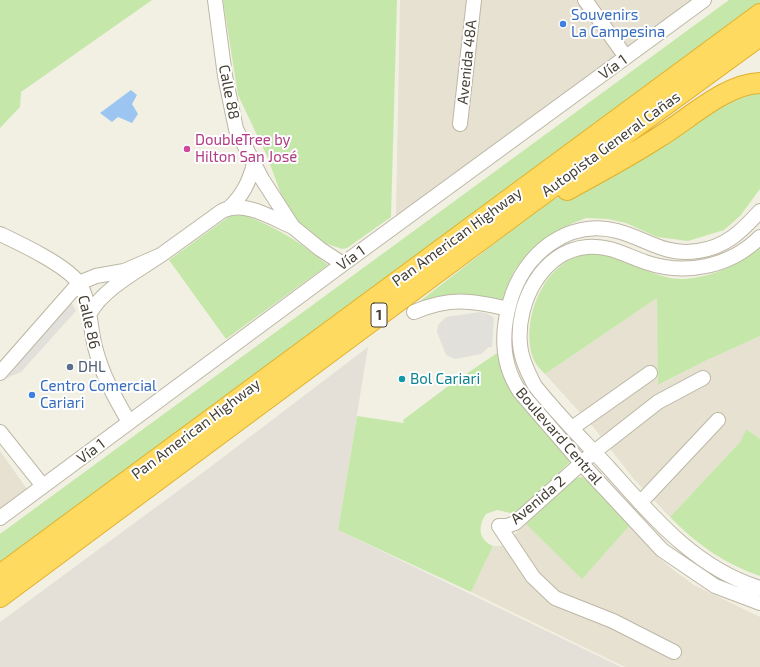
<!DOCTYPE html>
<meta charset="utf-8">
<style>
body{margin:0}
canvas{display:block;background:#f2efe3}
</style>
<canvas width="760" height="667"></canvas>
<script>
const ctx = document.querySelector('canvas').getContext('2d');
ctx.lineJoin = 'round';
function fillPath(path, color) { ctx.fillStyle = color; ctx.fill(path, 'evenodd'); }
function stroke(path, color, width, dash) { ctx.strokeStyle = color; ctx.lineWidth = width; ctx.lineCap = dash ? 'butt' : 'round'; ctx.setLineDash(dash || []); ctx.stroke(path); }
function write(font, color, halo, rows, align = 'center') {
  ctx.font = font + ' "Exo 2",sans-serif'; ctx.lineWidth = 4; ctx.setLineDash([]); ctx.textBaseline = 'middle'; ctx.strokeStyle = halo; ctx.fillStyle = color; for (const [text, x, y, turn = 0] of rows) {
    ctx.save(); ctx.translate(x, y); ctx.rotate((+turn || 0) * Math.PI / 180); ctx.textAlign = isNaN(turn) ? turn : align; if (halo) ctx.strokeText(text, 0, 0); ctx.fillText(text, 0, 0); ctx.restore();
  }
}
fillPath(new Path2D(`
 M 400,0 L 695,0 L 396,216 Z
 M 657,298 L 659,385 L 707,360 L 760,336 L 760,439 L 746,429 L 741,441 L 670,517 L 633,478 L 595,429 L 545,374 Z
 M 0,451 L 29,492 L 0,513 Z
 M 581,477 L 589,480 L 658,557 L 672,569 L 694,585 L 760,617 L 760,667 L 625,667 L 471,592 L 493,546 L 503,546 L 510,542 L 515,534 L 526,524 L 576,478 Z`), '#e6e1d0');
fillPath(new Path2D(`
 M 368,347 L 338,530 L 621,667 L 0,667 L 0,622 L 209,468 Z`), '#e4e0d8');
fillPath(new Path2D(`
 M 0,0 L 152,0 L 21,92 L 20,107 L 0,128 Z
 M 223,0 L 397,0 L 391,217 L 347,248 L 342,249 L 319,241 L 297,224 L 285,205 L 267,156 L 238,95 Z
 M 729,0 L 760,0 L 760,6 L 0,565 L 0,534 Z
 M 760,88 L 760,189 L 740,216 L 724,230 L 688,241 L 657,237 L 626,223 L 608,219 L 586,218 L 571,224 L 532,249 L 514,271 L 501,303 L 415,305 L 547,203 L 651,150 L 703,113 Z
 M 244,215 C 280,229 298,241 328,265 L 226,339 L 169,260 L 230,216 Z
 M 760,245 L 760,336 L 707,360 L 658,385 L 657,298 L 545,374 C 541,370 537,366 535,362 C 518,326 542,264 582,255 C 600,251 616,259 632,265 C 648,271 667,280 684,279 C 712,277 741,265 760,245 Z
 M 500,351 L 512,390 L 523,407 L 568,456 L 570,462 L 515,514 L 497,510 L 486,514 C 477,527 479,540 493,546 L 471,592 L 338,530 L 357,416 L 404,423 L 403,420 L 447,387 Z
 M 746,429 L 760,439 L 760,576 C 725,564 696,544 670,517 L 741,441 Z
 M 581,477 L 589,480 L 629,526 L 582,579 L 526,524 L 576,478 Z`), '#c5e8aa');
fillPath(new Path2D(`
 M 70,300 L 76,311 L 21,372 L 7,378 Z
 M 480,312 L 488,314 L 494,318 L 492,347 L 489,347 L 481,354 L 455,359 L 446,355 L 437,332 L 438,325 L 446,317 Z`), '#e2e0db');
fillPath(new Path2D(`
 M 131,90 L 137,95 L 132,104 L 138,114 L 132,123 L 118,117 L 112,122 L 100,113 Z`), '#9cc6f1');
const minor = new Path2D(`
 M 215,0 L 225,76 L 236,129 L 262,179 L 293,227 L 320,249 L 343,264
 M 585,0 L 626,57
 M 460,124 L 474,0
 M 229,208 C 243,195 249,182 254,164
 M 760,211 C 742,231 726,247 698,251 C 663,256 648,239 617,231 C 567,218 523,255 510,302 C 501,333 501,364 520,392 L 582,464 L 662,550 L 715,586 L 760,603
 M 0,234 C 21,244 64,264 78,282 C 90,297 90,329 95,347 C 102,375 115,398 129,422
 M 760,237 C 730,267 685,276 645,262 C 625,255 609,245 587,247 C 542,251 516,303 520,344 C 521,359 528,373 535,386 C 558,415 584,441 609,468 C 653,517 695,568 760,588
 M 161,255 L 222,211 C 245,200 272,218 293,227
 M 414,312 C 449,297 471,300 508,309
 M 0,373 L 79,283 L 96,276 L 124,271 L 161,255 C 139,270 103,289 90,313
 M 572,428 L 650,373
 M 0,432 L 43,486
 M 640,503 L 718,420
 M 0,518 L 343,264 L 704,0
 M 499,526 L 507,526 L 515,523 L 594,452 L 658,402 L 703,378
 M 499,526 L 533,577 L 555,598 L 613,621 L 674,652`);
const highway = new Path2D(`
 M 567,190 C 598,173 630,156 659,137 C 689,119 725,84 760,83
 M 0,575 L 760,14
 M 0,597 L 528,205 L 760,36`);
stroke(minor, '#bdb7a5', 16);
stroke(highway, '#e1b12e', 22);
stroke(minor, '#fff', 14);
stroke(highway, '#ffda60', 20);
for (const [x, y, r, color] of [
 [563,24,4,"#3f7fe0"],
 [187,149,4,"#d1479c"],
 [70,367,4,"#5c6f8a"],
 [402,379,4,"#0f9aa8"],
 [32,395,4,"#3f7fe0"]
]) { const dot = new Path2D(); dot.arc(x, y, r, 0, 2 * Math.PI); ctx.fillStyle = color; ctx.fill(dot); stroke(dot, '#fff', 1.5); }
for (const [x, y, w] of [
 [379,315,16]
]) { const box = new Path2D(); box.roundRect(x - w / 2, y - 12, w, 24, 3); ctx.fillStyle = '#fff'; ctx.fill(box); stroke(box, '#443f33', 1); }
write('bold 14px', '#443f33', null, [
 ["1",379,315]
]);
write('15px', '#366cbe', '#fff', [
 ["Souvenirs",571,15],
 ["La Campesina",571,32],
 ["Centro Comercial",40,386],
 ["Cariari",40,403]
], 'left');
write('15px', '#443f33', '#fff', [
 ["Avenida 48A",467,62,-84],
 ["Vía 1",613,67,-36],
 ["Calle 88",229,92,79],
 ["Autopista General Cañas",611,144,-36],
 ["Pan American Highway",457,237,-36],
 ["Vía 1",351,258,-36],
 ["Calle 86",89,322,77],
 ["Pan American Highway",196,429,-37],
 ["Boulevard Central",559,436,49],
 ["Vía 1",91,451,-37],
 ["Avenida 2",538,500,-40]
]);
write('15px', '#b23c85', '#fff', [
 ["DoubleTree by",195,140],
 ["Hilton San José",195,157]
], 'left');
write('15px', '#4e5e75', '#fff', [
 ["DHL",78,367]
], 'left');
write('15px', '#0d838f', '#fff', [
 ["Bol Cariari",410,379]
], 'left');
</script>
